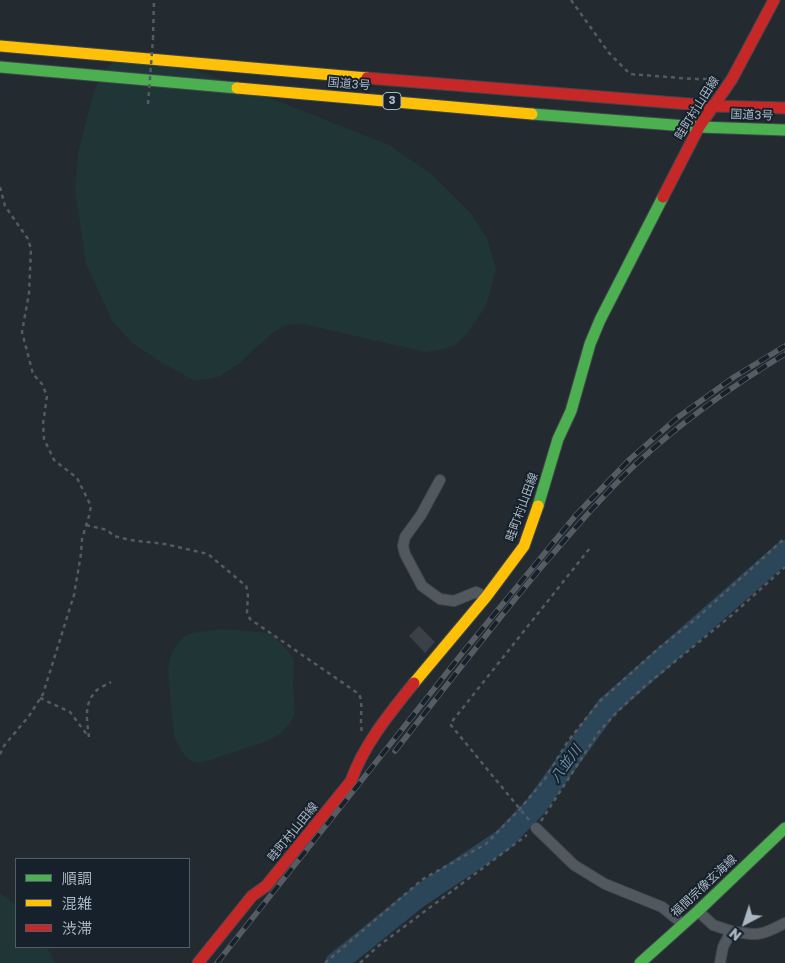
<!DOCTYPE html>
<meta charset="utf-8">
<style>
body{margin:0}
#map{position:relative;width:785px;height:963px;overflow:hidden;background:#232a30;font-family:"Golos Text","Noto Sans JP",sans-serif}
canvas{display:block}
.legend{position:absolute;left:15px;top:858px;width:175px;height:90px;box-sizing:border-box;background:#16212b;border:1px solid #515d68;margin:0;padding:6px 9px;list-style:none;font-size:15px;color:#a9b7c4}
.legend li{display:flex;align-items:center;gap:10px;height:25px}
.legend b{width:25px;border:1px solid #515d68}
.north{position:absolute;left:720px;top:898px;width:50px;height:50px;-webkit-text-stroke:4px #16212b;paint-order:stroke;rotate:220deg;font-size:14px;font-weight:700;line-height:20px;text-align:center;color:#a9b7c4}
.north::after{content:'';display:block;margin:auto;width:18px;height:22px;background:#a9b7c4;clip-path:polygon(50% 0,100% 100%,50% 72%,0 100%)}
</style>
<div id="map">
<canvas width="785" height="963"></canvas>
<ul class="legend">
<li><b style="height:6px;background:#4caf50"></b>順調</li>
<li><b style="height:6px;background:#ffc107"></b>混雑</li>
<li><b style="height:6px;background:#c62828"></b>渋滞</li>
</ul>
<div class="north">N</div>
</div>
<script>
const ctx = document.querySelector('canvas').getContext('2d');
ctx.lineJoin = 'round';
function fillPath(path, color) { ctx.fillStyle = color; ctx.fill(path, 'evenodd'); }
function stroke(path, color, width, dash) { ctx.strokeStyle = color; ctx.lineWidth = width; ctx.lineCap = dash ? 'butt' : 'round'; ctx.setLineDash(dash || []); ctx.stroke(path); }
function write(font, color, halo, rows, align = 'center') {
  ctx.font = font + ' "Golos Text","Noto Sans JP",sans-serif'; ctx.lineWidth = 4; ctx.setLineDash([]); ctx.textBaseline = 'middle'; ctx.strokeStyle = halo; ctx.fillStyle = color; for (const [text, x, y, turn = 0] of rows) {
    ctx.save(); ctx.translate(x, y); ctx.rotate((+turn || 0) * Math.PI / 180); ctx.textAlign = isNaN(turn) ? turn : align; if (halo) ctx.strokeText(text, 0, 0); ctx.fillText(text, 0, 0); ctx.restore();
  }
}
fillPath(new Path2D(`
 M 147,54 L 235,84 L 389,145 L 434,176 L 471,214 L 487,238 L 496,269 L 486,306 L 468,332 L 455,345 L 444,349 L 425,352 L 303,324 L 286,325 L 272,333 L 241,362 L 221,376 L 209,379 L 193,380 L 161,362 L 132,343 L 113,322 L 86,264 L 75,189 L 79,148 L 93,95 L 101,74 L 112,63 Z
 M 221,629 L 260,632 L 272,635 L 289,652 L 294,660 L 293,685 L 295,714 L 290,723 L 280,734 L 267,741 L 210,760 L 200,763 L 193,762 L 185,757 L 174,736 L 168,671 L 170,658 L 176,645 L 184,637 L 192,633 Z
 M 0,893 L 16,905 L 16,947 L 47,947 L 55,963 L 0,963 Z`), '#203536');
stroke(new Path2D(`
 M 336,963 L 418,897 L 503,840 L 535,807 L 607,707 L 785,551`), '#2b4559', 22);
fillPath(new Path2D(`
 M 419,626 L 435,642 L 425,653 L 409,636 Z`), '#3a4045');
const street = new Path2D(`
 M 440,480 L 421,515 L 405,537 L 403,546 L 405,554 L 422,586 L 440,599 L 454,601 L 476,592 L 486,597
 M 536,828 L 574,865 L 605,884 L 662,907 L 683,924
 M 698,911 L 713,925 L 731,931 L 723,947 L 720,963
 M 731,931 C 757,936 761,936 785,923`);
const fast = new Path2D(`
 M 0,67 L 237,88
 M 532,114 L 699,127 L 785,130
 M 538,506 L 558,439 L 571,411 L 590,344 L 600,320 L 663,197
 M 640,963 L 698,911 L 785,828`);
const slow = new Path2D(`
 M 0,46 L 367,78
 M 237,88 L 532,114
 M 414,683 L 486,597 L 524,546 L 538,506`);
const jam = new Path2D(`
 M 367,78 L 714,106 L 785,108
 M 663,197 L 699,127 L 732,79 L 774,0
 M 198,963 L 252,896 L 266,886 L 351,781 C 364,744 390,713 414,683`);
stroke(street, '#40464b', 12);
stroke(fast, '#40464b', 13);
stroke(slow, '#40464b', 13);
stroke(jam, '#40464b', 13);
stroke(new Path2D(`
 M 571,0 L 609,53 L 630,74 L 693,79 L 716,79
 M 153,39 L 154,0
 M 0,187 L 5,206 L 28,239 L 31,249 L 29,293 L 22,332 L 33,374 L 42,384 L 47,396 L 43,424 L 44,439 L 54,460 L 77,478 L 91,506 L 89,516 L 82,539 L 81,554 L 74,595 L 43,694 L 29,716 L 3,747 L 0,755
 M 86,525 L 107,530 L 114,536 L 130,540 L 165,544 L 208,554 L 246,586 L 248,592 L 247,613 L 250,619 L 359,694 C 364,705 359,720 362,732
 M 40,698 L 70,712 L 88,736
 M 89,737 C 87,721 83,703 97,690 C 100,687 107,685 111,682
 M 529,820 L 450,724 L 590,548
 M 541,821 L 598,733 L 617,712 L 645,686 L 732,615 L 785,567
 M 325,963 L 423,879 L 486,844 L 519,810 L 545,779 L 568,741 L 600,701 L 660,647 L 696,619 L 785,538
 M 360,963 L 377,947 L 527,835`), '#545c62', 2.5, [4, 4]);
stroke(street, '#515860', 10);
stroke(fast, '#4caf50', 11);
stroke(slow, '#ffc107', 11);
stroke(jam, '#c62828', 11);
const rail = new Path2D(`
 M 395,751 C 443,690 490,629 539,570 C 570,534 601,497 636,464 C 681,422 732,386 785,354
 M 217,963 L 464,651 L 576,515 L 630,459 L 677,418 L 734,377 L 785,346`);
stroke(rail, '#555c62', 5.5);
stroke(rail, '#16212b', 4, [11]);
stroke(new Path2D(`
 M 148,104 L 153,39`), '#545c62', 2.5, [4, 4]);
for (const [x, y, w] of [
 [392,101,18]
]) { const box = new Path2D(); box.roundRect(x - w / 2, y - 8.5, w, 17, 4); ctx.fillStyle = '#16212b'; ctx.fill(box); stroke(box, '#a9b7c4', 1); }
write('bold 11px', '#a9b7c4', null, [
 ["3",392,101]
]);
write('12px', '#a9b7c4', '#16212b', [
 ["国道3号",349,84,5],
 ["畦町村山田線",697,108,-58],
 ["国道3号",752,115,2],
 ["畦町村山田線",522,507,-70],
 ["畦町村山田線",293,832,-51],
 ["福間宗像玄海線",704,886,-43]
]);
write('italic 14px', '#678eab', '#16212b', [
 ["八並川",566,764,-54]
]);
</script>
